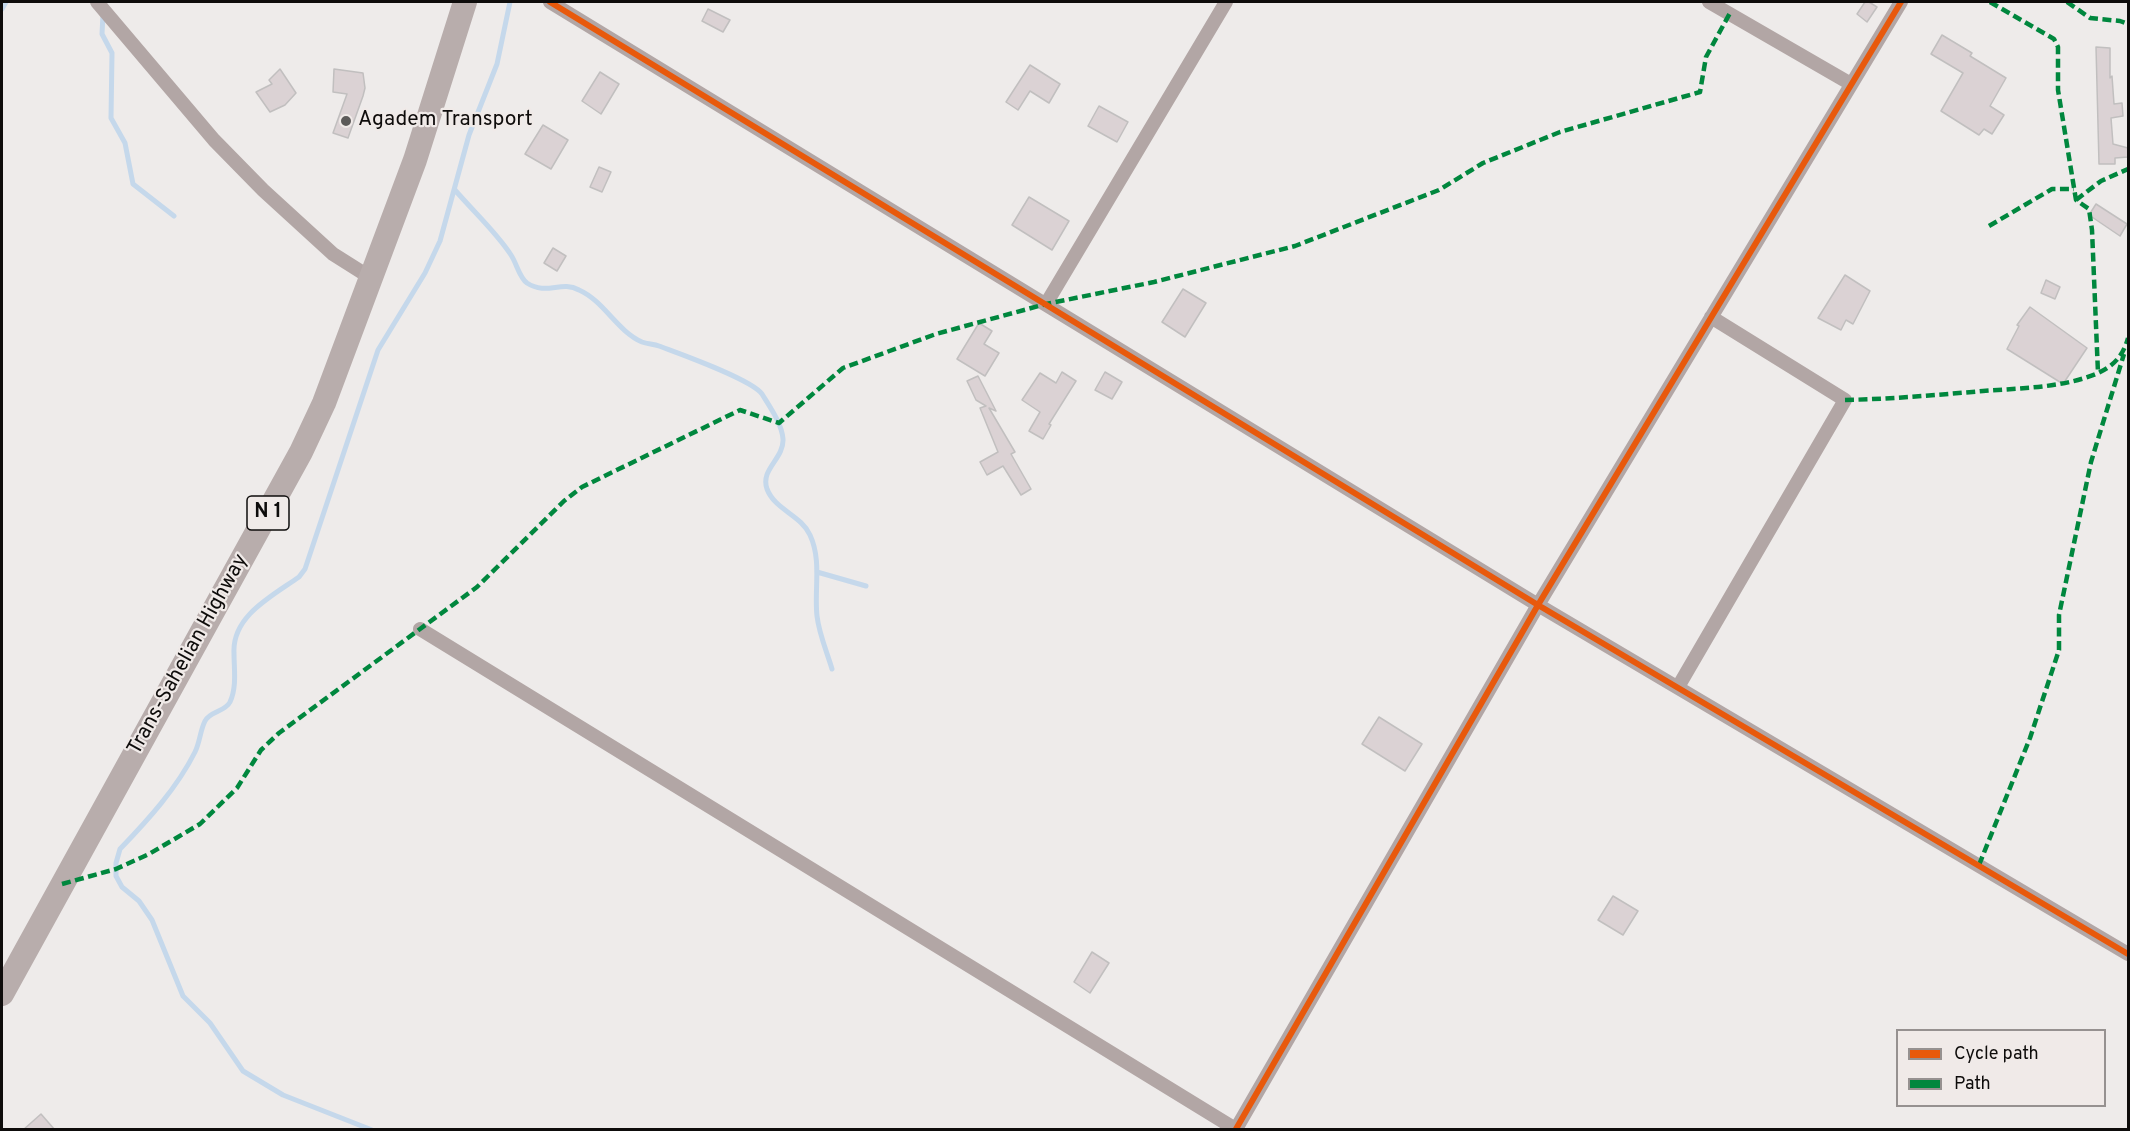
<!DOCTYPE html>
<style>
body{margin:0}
#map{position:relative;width:2130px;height:1131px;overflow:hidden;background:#eeebea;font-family:Overpass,sans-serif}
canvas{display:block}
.frame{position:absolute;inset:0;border:3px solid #0e0c0b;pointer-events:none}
.legend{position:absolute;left:1896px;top:1029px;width:210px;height:78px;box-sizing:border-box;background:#f0eae8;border:2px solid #969190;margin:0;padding:8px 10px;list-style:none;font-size:18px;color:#0e0c0b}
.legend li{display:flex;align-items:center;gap:12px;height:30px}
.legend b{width:30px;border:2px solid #969190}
</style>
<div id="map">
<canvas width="2130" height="1131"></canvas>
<div class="frame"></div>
<ul class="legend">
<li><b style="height:8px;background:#e8590c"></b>Cycle path</li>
<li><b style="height:8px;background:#00873e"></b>Path</li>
</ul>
</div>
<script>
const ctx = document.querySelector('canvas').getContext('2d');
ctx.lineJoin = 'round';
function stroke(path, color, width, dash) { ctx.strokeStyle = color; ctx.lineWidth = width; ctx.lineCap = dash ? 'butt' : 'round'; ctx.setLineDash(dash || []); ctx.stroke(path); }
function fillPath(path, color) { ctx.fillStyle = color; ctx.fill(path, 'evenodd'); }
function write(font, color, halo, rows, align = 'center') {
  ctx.font = font + ' Overpass,sans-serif'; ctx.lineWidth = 4.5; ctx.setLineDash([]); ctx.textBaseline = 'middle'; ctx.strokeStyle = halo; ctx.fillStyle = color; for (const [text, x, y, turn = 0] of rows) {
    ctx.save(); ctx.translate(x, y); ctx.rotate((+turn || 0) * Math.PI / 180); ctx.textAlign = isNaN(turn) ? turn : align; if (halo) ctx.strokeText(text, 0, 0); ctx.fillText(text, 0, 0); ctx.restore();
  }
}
stroke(new Path2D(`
 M 2,9 L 6,2
 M 103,14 L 102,34 L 112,53 L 111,118 L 125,143 L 133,184 L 174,216
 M 455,190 C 473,211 497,233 511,255 C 517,264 519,277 527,283 C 547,296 561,280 579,290 C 604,301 617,331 642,342 C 647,344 654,344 659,346 C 680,354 751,379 762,394 C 770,407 782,424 783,439 C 784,459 760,469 767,489 C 775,510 801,515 810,535 C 822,561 814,589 817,616 C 819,634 827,652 832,669
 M 817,572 L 866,586
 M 372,1130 L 283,1095 L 243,1071 L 210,1023 L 183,996 L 152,920 L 139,901 L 122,887 L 116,876 L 116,863 L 120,849 C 148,820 177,788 195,752 C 200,742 200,731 205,721 C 210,711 225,712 230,702 C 237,687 234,669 234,653 C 232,616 272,596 299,577 L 305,569 L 378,350 L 425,273 L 440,241 L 469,135 L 497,64 L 510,2`), '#c5d8eb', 5);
const building = new Path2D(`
 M 1865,2 L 1869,2 L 1877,7 L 1867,22 L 1857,14 Z
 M 708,9 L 730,20 L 723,32 L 702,21 Z
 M 1942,35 L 1972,53 L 1970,56 L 2006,78 L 1990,106 L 2004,115 L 1992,134 L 1984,129 L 1979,135 L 1941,111 L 1963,73 L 1931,54 Z
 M 2096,47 L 2110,48 L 2110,78 L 2112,76 L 2114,104 L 2122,103 L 2123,116 L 2111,118 L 2113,144 L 2128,148 L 2128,157 L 2115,158 L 2115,164 L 2099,164 Z
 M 1030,65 L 1060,84 L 1049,103 L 1030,91 L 1018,110 L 1006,102 Z
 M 280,69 L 296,93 L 285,105 L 270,112 L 256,92 L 272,84 L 269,80 Z
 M 334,69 L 363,73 L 365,88 L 363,96 L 348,138 L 333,133 L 347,94 L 333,92 Z
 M 600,72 L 619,84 L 601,114 L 582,101 Z
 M 1099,106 L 1128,122 L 1117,142 L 1088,126 Z
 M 543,125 L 568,140 L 551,169 L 525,154 Z
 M 599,167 L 611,172 L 602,192 L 590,187 Z
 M 1029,197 L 1069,221 L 1052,250 L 1012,225 Z
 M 2096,204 L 2127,224 L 2120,236 L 2089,215 Z
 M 553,248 L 566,256 L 557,271 L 544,263 Z
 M 1845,275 L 1870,291 L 1853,324 L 1846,320 L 1841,330 L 1818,318 Z
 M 2046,280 L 2060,287 L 2055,299 L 2041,293 Z
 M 1183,289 L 1206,303 L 1185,337 L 1162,322 Z
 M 2030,307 L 2087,348 L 2063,384 L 2007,349 L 2019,326 L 2017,325 Z
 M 979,323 L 992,331 L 984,344 L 999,353 L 985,376 L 957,359 Z
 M 1062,372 L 1076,381 L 1049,424 L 1051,425 L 1043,439 L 1029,431 L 1040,412 L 1022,400 L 1040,373 L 1056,383 Z
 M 1105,372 L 1122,382 L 1112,399 L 1095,390 Z
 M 978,376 L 996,411 L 989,408 L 1015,452 L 1011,454 L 1031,489 L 1021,495 L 1003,466 L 987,475 L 980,462 L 998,452 L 980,408 L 986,406 L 976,400 L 967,381 Z
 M 1379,717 L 1422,744 L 1405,771 L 1362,744 Z
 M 1613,896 L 1638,911 L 1623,935 L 1598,920 Z
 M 1092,952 L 1109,963 L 1090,993 L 1074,982 Z
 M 41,1114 L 55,1130 L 23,1130 Z`);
fillPath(building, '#dbd2d4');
stroke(building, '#c1bfbf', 1.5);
stroke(new Path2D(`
 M 97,2 L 214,140 L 263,190 L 333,254 L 371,278
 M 550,2 L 1538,605 L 2128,954
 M 1709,2 L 1851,84
 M 1046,304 L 1226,2
 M 420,629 L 1237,1130
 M 1678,687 L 1845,400 L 1711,317
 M 1236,1129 L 1538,605 L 1901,2`), '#b2a6a5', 14);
stroke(new Path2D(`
 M 2,994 L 301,452 L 324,403 L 415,160 L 465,2`), '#b8adac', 24);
stroke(new Path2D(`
 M 1990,2 L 2054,39 L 2058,47 L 2058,90 L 2076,200 L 2089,209 L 2092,230 L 2098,373
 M 2067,2 L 2090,18 L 2120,21 L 2128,24
 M 2076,200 L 2101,181 L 2128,169
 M 1989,226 L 2052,189 L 2074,189
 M 1845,400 C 1891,399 1937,395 1983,391 C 2021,388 2061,388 2096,374 C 2114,366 2123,356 2128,338
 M 1979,865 L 2030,738 L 2059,650 L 2059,615 L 2091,462 L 2124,354
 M 62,884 L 116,869 L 149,854 L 200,824 L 237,788 L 261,750 L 279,733 L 477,587 L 564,501 L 582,487 L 740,410 L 779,423 L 843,368 L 936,334 L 1046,304 L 1154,282 L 1295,246 L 1439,190 L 1483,163 L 1560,132 L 1700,92 L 1706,57 L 1730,13`), '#00873e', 4.5, [9, 4.5]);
stroke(new Path2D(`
 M 550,2 L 1538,605 L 2128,954
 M 1236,1129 L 1538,605 L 1901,2`), '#e8590c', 6);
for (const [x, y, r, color] of [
 [346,121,6,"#5c5a59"]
]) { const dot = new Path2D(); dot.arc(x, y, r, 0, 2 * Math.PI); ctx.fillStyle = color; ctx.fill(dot); stroke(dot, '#f0eae8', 2); }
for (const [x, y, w] of [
 [268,513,42]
]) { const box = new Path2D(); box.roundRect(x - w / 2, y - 17, w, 34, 4.5); ctx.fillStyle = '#f0eae8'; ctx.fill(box); stroke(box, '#0e0c0b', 1.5); }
write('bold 20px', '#0e0c0b', null, [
 ["N 1",268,513]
]);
write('21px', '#0e0c0b', '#f0eae8', [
 ["Agadem Transport",358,121]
], 'left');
write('21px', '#0e0c0b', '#f0eae8', [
 ["Trans-Sahelian Highway",189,655,-61]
]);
</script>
